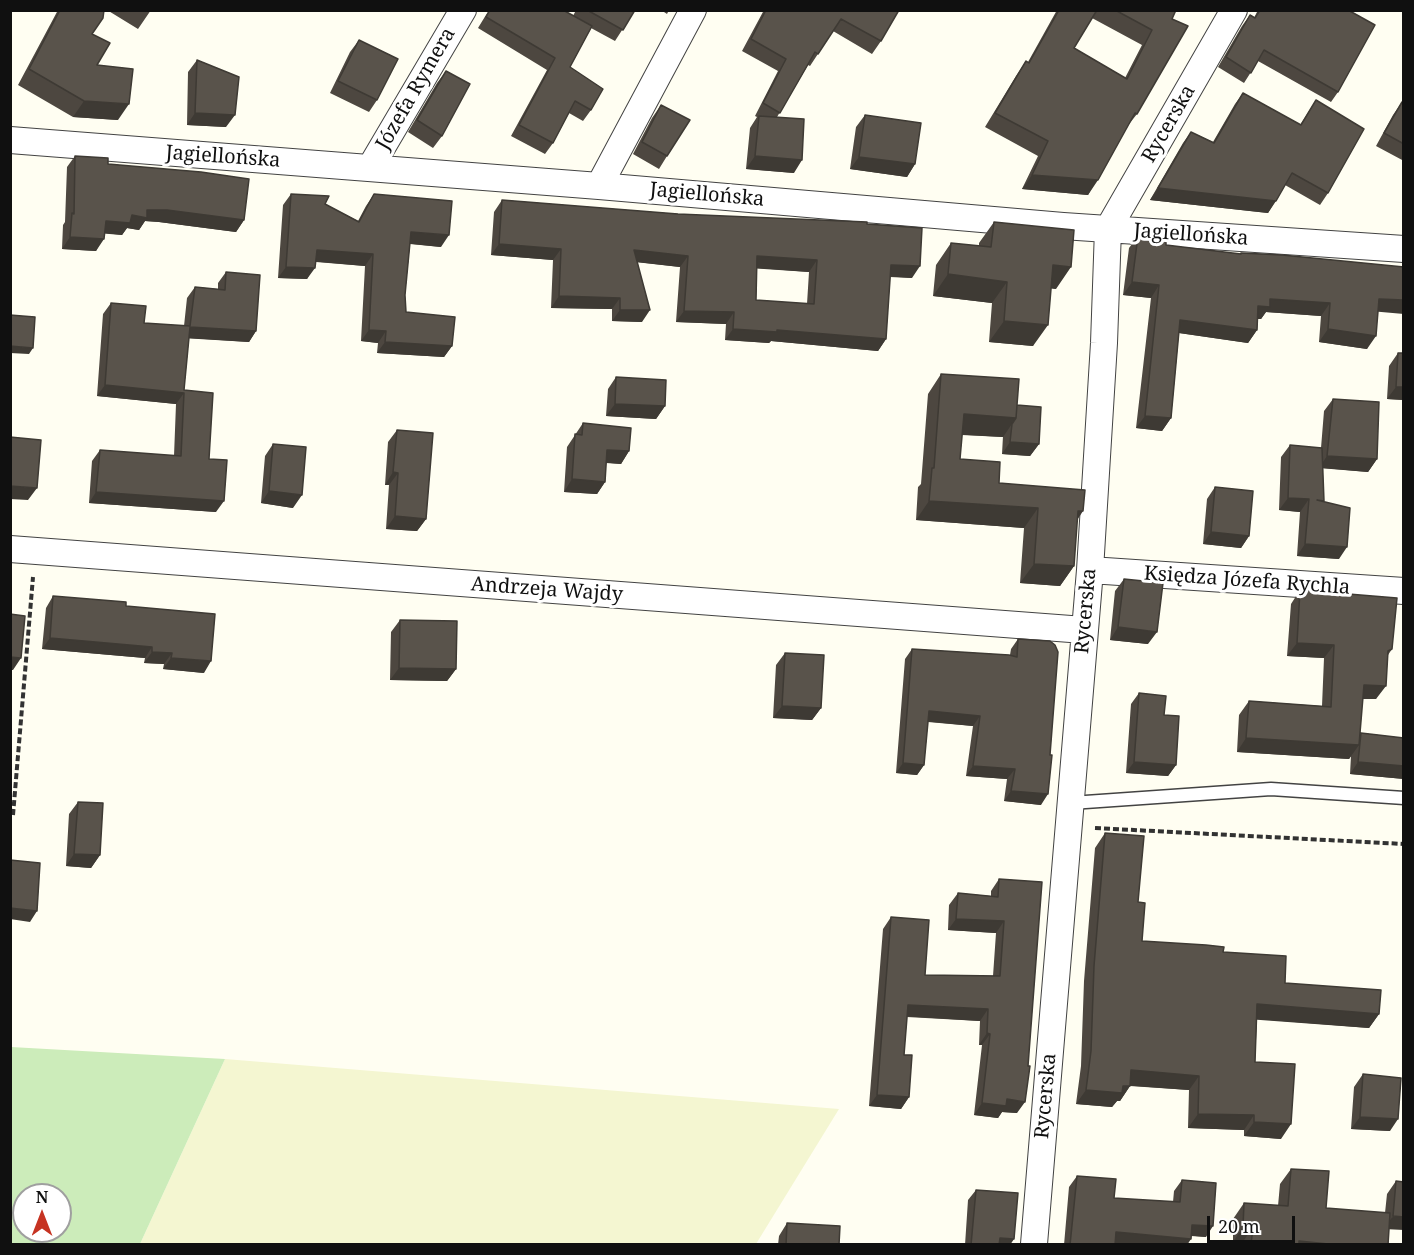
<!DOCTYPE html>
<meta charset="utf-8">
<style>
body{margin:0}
#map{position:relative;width:1414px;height:1255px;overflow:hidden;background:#fffef2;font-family:"Noto Serif",serif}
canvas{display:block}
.frame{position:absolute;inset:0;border:12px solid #101010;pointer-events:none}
.north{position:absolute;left:12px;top:1183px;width:60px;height:60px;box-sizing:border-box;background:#fff;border:2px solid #9f9f9f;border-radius:50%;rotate:0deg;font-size:16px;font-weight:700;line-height:24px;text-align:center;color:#101010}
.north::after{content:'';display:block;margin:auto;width:21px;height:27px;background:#c63322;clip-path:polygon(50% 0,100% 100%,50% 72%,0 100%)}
.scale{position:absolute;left:1207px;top:1216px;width:88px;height:27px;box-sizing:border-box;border:3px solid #101010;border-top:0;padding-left:8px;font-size:18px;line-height:21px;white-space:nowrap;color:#101010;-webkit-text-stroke:4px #fff;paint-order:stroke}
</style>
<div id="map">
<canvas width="1414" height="1255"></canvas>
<div class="frame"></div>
<div class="north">N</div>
<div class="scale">20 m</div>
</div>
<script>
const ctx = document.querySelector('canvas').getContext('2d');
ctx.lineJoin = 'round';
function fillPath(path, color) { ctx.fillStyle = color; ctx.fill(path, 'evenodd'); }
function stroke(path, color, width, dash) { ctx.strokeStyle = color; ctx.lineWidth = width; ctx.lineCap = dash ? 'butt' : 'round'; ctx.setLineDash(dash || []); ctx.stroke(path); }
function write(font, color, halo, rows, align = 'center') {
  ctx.font = font + ' "Noto Serif",serif'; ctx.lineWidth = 6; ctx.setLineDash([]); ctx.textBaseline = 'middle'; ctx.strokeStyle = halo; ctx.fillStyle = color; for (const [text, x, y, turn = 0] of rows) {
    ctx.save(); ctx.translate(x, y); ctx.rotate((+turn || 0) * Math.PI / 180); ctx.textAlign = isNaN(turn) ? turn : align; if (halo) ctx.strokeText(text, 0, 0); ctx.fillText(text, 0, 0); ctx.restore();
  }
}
fillPath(new Path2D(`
 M 225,1059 L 839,1109 L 756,1244 L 140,1244 Z`), '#f4f6d1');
fillPath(new Path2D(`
 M 11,1047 L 225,1059 L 140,1244 L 11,1244 ZM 24,1195 L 60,1195 L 60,1231 L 24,1231 Z`), '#ccecba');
const lane = new Path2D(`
 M 1071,803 L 1271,789 L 1404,798`);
const street = new Path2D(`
 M 10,140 L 599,186 L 1063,226 L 1404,249
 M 370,168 L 463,10
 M 599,186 L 693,10
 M 10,549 L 1084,630
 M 1090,570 L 1404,591
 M 1034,1244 L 1090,570 L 1104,343 L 1108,229 L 1234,10`);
stroke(lane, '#434343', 15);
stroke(street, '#434343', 28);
stroke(new Path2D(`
 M 13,815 L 33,577
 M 1095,828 L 1404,844`), '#323232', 4, [6, 3]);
stroke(lane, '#fff', 12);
stroke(street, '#fff', 26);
fillPath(new Path2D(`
 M 58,10 L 104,10 L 92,34 L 97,65 L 118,120 L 73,117 L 18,85 Z
 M 107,10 L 151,10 L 138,29 Z
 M 489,10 L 563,10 L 573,16 L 576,10 L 635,10 L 615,41 L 591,28 L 570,67 L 591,110 L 583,121 L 569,113 L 553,143 L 545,154 L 511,136 L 547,70 L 478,28 Z
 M 661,10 L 669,10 L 667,14 Z
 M 764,10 L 899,10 L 881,41 L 872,54 L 833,31 L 810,66 L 808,65 L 777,117 L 794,173 L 746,169 L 750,128 L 757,117 L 755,116 L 778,71 L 742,51 Z
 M 1057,10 L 1176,10 L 1172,19 L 1137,114 L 1126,128 L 1088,195 L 1022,189 L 1038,156 L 985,127 L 1016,76 L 1026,61 L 1028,62 ZM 1092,18 L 1142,45 L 1125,78 L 1074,48 Z
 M 1258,10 L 1348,10 L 1338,92 L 1331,102 L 1258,61 L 1244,83 L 1218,67 L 1242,26 L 1250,15 L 1254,18 Z
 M 359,40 L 377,100 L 369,112 L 330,93 L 350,52 Z
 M 197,60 L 226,127 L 187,125 L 188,72 Z
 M 446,71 L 442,136 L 433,148 L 408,132 L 437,83 Z
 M 1243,93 L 1300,125 L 1316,100 L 1328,193 L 1320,205 L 1285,185 L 1268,213 L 1150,200 L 1183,143 L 1191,132 L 1213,142 L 1235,104 Z
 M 1402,102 L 1404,103 L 1404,161 L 1376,146 L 1393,115 Z
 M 661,105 L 667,156 L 659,169 L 633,154 L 652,118 Z
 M 865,115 L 915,164 L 907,177 L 850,169 L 856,127 Z
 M 75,156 L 108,164 L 244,220 L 236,232 L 159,222 L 145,221 L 139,230 L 127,228 L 122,235 L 105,233 L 96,251 L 62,249 L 63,225 L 65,222 L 67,167 Z
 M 291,194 L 325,204 L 358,221 L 366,206 L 374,194 L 441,247 L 410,244 L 405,295 L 406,312 L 452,346 L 444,357 L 377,353 L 378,343 L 361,341 L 365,266 L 316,262 L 307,279 L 278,278 L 283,205 Z
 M 502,200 L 678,214 L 867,224 L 912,278 L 890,277 L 886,339 L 878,351 L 771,341 L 769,343 L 725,340 L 726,324 L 676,322 L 680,267 L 637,262 L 642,322 L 612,321 L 612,309 L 551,308 L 553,260 L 491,255 L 494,212 ZM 757,268 L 809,272 L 807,304 L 756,300 Z
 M 994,222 L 1056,289 L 1051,288 L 1033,346 L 989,342 L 992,303 L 933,296 L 936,265 L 951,243 L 979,246 L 979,243 Z
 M 1138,236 L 1166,245 L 1240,254 L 1241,253 L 1378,312 L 1367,349 L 1319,342 L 1321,316 L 1266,312 L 1261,319 L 1258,319 L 1257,330 L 1248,343 L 1179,333 L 1171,418 L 1162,431 L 1136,428 L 1151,298 L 1123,295 L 1129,248 Z
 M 226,272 L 256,331 L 249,342 L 189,338 L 184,390 L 209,459 L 216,512 L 89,503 L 92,461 L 100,450 L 174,456 L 176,404 L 97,396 L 103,314 L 111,303 L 144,323 L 184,326 L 187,298 L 195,287 L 218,289 L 218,283 Z
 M 1398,353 L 1404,400 L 1387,399 L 1389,366 Z
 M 941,374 L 1017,405 L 1039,444 L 1030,456 L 1002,454 L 1003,436 L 1003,437 L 962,435 L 960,459 L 999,483 L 1077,520 L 1074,566 L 1060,586 L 1020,583 L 1024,528 L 916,520 L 918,487 L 921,484 L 928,394 Z
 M 616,377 L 665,406 L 656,419 L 606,416 L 608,389 Z
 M 1333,399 L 1377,459 L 1368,472 L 1323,468 L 1323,502 L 1339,559 L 1297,556 L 1300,512 L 1279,510 L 1281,457 L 1290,445 L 1321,448 L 1324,411 Z
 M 583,423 L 629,451 L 621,464 L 606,463 L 605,482 L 597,494 L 564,492 L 567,447 Z
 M 397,430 L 426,519 L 417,531 L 386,529 L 389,485 L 385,485 L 388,442 Z
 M 273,444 L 293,508 L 261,503 L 265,456 Z
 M 1215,487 L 1249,536 L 1241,548 L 1203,544 L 1207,499 Z
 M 1124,579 L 1148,644 L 1110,640 L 1115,591 Z
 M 1300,590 L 1392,649 L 1388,655 L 1376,699 L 1362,699 L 1360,735 L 1361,733 L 1404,738 L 1404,779 L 1350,774 L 1351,756 L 1349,759 L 1237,752 L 1239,715 L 1249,701 L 1322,706 L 1324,658 L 1287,656 L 1291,604 Z
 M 53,596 L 126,606 L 204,673 L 163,669 L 164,664 L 144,663 L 145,658 L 42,649 L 46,608 Z
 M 400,620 L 456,669 L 447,681 L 390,680 L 391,632 Z
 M 1018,639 L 1041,805 L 1004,801 L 1007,779 L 966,776 L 973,726 L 928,722 L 924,765 L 917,775 L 896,773 L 905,659 L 912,649 L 1010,655 L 1011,649 Z
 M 785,653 L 821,708 L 812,720 L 773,718 L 776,665 Z
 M 1139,693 L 1164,715 L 1176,765 L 1168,776 L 1126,773 L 1131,704 Z
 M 78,802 L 100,855 L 91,868 L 66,866 L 69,814 Z
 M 1105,833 L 1138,902 L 1142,941 L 1223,952 L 1285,983 L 1379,1014 L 1369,1028 L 1257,1019 L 1255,1062 L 1281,1139 L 1244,1136 L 1244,1130 L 1188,1128 L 1189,1090 L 1130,1086 L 1120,1101 L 1117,1101 L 1112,1107 L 1076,1104 L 1081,1066 L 1084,981 L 1095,848 Z
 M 999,879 L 1042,882 L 1017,1113 L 1002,1112 L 998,1118 L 974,1115 L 982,1045 L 979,1045 L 980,1021 L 907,1017 L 904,1055 L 909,1097 L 901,1109 L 869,1106 L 883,929 L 891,917 L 925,975 L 993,976 L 996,933 L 948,930 L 949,905 L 958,893 L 991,896 L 991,891 Z
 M 1363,1074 L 1390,1131 L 1351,1129 L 1354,1087 Z
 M 1291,1169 L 1326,1208 L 1385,1213 L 1387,1194 L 1396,1181 L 1404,1182 L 1389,1229 L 1388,1245 L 1242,1245 L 1242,1243 L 1233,1242 L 1233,1219 L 1244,1203 L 1278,1206 L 1280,1184 Z
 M 1077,1176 L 1114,1198 L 1173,1202 L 1174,1191 L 1182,1180 L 1206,1237 L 1191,1236 L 1187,1245 L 1129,1245 L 1115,1243 L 1115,1245 L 1064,1245 L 1069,1187 Z
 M 976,1190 L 1010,1245 L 965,1245 L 968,1200 Z
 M 787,1223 L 839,1245 L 778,1245 L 779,1236 Z`), '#4d4740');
fillPath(new Path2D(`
 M 84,101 L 129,104 L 118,120 L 73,117 Z
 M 195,113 L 235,115 L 226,127 L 187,125 Z
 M 755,156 L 802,160 L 794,173 L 746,169 Z
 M 859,157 L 915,164 L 907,177 L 850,169 Z
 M 1032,175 L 1098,180 L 1088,195 L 1022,189 Z
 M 1158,188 L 1276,201 L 1268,213 L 1150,200 Z
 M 147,210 L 167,210 L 244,220 L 236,232 L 159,222 L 145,221 L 139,230 L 127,228 L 122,235 L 97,233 L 106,221 L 132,215 Z
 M 411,232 L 449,235 L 441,247 L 403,243 Z
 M 70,237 L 104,239 L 96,251 L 62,249 Z
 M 499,244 L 561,249 L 553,260 L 491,255 Z
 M 317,250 L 373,254 L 365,266 L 309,261 Z
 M 634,250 L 688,256 L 680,267 L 626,261 Z
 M 757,256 L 817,260 L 809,272 L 749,268 Z
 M 891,265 L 920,266 L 912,278 L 883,276 Z
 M 1053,265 L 1071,267 L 1056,289 L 1038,287 Z
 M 286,267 L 315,268 L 307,279 L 278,278 Z
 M 948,274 L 1007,282 L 992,303 L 933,296 Z
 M 1132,282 L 1159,285 L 1151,298 L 1123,295 Z
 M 559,296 L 620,298 L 612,309 L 551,308 Z
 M 1270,299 L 1330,303 L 1321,316 L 1266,312 L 1261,319 L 1249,319 L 1258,306 Z
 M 1379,299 L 1404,300 L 1404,314 L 1370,311 Z
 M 620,310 L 650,310 L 642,322 L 612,321 Z
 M 684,311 L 734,312 L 726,324 L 676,322 Z
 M 1180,320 L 1257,330 L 1248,343 L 1172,332 Z
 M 1004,321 L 1048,325 L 1033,346 L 989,342 Z
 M 190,327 L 256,331 L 249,342 L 182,338 Z
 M 733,329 L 777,330 L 886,339 L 878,351 L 771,341 L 769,343 L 725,340 Z
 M 1328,329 L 1376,336 L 1367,349 L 1319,342 Z
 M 369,330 L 386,331 L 378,343 L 361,341 Z
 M 385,342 L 452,346 L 444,357 L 377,353 Z
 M 10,346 L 33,348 L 29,354 L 10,353 Z
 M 105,385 L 184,393 L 176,404 L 97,396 Z
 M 1396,387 L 1404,387 L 1404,400 L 1387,399 Z
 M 615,404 L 665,406 L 656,419 L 606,416 Z
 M 964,414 L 1016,418 L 1003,437 L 950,434 Z
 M 1145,416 L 1171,418 L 1162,431 L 1136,428 Z
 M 1010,442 L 1039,444 L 1030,456 L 1002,454 Z
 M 607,450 L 629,451 L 621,464 L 599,462 Z
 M 1327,456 L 1377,459 L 1368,472 L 1319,468 Z
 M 393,472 L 398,473 L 389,485 L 385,485 Z
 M 572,479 L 605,482 L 597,494 L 564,492 Z
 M 10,486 L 37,488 L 28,500 L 10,499 Z
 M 269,491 L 302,495 L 293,508 L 261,503 Z
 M 96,492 L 224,501 L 216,512 L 89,503 Z
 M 1288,498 L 1309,499 L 1300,512 L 1279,510 Z
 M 929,501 L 1038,508 L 1024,528 L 916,520 Z
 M 1078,511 L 1083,511 L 1070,531 Z
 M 395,516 L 426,519 L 417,531 L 386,529 Z
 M 1211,532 L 1249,536 L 1241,548 L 1203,544 Z
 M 1305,544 L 1347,547 L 1339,559 L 1297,556 Z
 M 1034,564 L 1074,566 L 1060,586 L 1020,583 Z
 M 1118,627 L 1157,632 L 1148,644 L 1110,640 Z
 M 50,638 L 152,647 L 145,658 L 42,649 Z
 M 1297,643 L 1334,645 L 1324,658 L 1287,656 Z
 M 152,652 L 172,653 L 164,664 L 144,663 Z
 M 10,657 L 21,658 L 13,670 L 10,670 Z
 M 171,658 L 211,661 L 204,673 L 163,669 Z
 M 399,668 L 456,669 L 447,681 L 390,680 Z
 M 1364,685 L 1386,686 L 1376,699 L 1354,699 Z
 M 782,706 L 821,708 L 812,720 L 773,718 Z
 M 929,711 L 980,716 L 973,726 L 922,721 Z
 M 1246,738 L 1359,745 L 1349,759 L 1237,752 Z
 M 1134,762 L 1176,765 L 1168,776 L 1126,773 Z
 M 1358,762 L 1404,766 L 1404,779 L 1350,774 Z
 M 903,763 L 924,765 L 917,775 L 896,773 Z
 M 973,766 L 1015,769 L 1007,779 L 966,776 Z
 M 1011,791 L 1048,794 L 1041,805 L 1004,801 Z
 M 74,854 L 100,855 L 91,868 L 66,866 Z
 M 10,908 L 37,911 L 30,922 L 10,919 Z
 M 956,919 L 1004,921 L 996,933 L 948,930 Z
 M 1257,1004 L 1379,1014 L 1369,1028 L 1247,1019 Z
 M 908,1005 L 988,1009 L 980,1021 L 900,1016 Z
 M 987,1033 L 990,1034 L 982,1045 L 979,1045 Z
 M 1131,1070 L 1199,1076 L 1189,1090 L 1121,1085 Z
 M 1123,1086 L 1130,1086 L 1120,1101 L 1117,1101 L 1112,1107 L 1076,1104 L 1086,1090 Z
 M 877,1095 L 909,1097 L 901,1109 L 869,1106 Z
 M 1007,1099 L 1025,1102 L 1017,1113 L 1002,1112 L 998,1118 L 974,1115 L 982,1103 Z
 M 1198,1114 L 1254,1115 L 1244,1130 L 1188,1128 Z
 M 1360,1117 L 1398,1119 L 1390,1131 L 1351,1129 Z
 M 1254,1122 L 1291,1124 L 1281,1139 L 1244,1136 Z
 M 1393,1216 L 1404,1217 L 1404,1230 L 1384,1229 Z
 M 1192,1225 L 1213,1226 L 1206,1237 L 1184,1235 Z
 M 1243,1227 L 1253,1227 L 1242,1243 L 1233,1242 Z
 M 1116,1232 L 1191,1239 L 1187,1245 L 1129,1245 L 1108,1243 Z
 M 1000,1238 L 1014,1239 L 1010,1245 L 996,1245 Z
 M 1299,1241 L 1338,1245 L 1297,1245 Z`), '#3e3a34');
const building = new Path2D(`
 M 60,10 L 104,10 L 103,18 L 92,34 L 110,43 L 97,65 L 133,69 L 129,104 L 84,101 L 29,69 Z
 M 490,10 L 563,10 L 592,26 L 570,67 L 603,89 L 591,110 L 575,101 L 553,143 L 519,125 L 555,58 L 486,17 Z
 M 587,10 L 635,10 L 623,30 Z
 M 766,10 L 899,10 L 881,41 L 841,19 L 818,54 L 815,52 L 780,113 L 763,103 L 786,59 L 751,39 Z
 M 1059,10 L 1097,10 L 1074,48 L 1127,79 L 1152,30 L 1115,10 L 1176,10 L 1172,19 L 1188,26 L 1137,114 L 1135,113 L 1098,180 L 1032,175 L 1048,141 L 995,113 L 1026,61 L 1029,63 Z
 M 1260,10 L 1348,10 L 1375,25 L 1338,92 L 1264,50 L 1251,73 L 1226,57 L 1250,15 L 1255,18 Z
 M 359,40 L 398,59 L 377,100 L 338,81 Z
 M 197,60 L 239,77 L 235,115 L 195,113 Z
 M 446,71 L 470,84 L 442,136 L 417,120 Z
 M 1243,93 L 1301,125 L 1316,100 L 1364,129 L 1328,193 L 1292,173 L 1276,201 L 1158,188 L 1191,132 L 1214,143 Z
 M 1402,102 L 1404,103 L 1404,144 L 1384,133 Z
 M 661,105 L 690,120 L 667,156 L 642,142 Z
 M 865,115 L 921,123 L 915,164 L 859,157 Z
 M 759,116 L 804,119 L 802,160 L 755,156 Z
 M 75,156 L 108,158 L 108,164 L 201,172 L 249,179 L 244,220 L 167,210 L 147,210 L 147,218 L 132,215 L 130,223 L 106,221 L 104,239 L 70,237 L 72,213 L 74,214 Z
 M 291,194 L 329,196 L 325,204 L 359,222 L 374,194 L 452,201 L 449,235 L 411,232 L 405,295 L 406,312 L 455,317 L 452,346 L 385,342 L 386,331 L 369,330 L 373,254 L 317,250 L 315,268 L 286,267 Z
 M 502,200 L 678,214 L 867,222 L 867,224 L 922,228 L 920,266 L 891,265 L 886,339 L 777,330 L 777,332 L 733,329 L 734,312 L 684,311 L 688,256 L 634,250 L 650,310 L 620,310 L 620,298 L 559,296 L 561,249 L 499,244 ZM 757,256 L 817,260 L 814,304 L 756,300 Z
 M 994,222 L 1074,230 L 1071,267 L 1053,265 L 1048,325 L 1004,321 L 1007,282 L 948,274 L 951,243 L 991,247 Z
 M 1138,236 L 1166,239 L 1166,245 L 1241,254 L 1241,253 L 1282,255 L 1404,267 L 1404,300 L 1379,299 L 1376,336 L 1328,329 L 1330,303 L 1270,299 L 1270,307 L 1258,306 L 1257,330 L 1180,320 L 1171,418 L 1145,416 L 1159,285 L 1132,282 Z
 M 226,272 L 260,275 L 256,331 L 190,327 L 184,390 L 213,393 L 209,459 L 227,460 L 224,501 L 96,492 L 100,450 L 181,456 L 184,393 L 105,385 L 111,303 L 146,306 L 144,323 L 190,326 L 195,287 L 225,290 Z
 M 10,315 L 35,317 L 33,348 L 10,346 Z
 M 1398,353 L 1404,353 L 1404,387 L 1396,387 Z
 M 941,374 L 1019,379 L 1016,418 L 964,414 L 960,459 L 1000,462 L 999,483 L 1085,490 L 1083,511 L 1078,511 L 1074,566 L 1034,564 L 1038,508 L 929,501 L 932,468 L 934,468 Z
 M 616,377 L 666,380 L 665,406 L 615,404 Z
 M 1333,399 L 1379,402 L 1377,459 L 1327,456 Z
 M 1017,405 L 1041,407 L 1039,444 L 1010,442 L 1012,424 L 1016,418 Z
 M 583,423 L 631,428 L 629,451 L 607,450 L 605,482 L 572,479 L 575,434 L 582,435 Z
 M 397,430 L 433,433 L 426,519 L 395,516 L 398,473 L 393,472 Z
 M 10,437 L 41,440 L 37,488 L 10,486 Z
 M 273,444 L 306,447 L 302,495 L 269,491 Z
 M 1290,445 L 1322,448 L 1324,501 L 1317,500 L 1350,508 L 1347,547 L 1305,544 L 1309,499 L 1288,498 Z
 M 1215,487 L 1253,491 L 1249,536 L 1211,532 Z
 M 1124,579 L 1163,583 L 1157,632 L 1118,627 Z
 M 1300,590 L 1397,598 L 1392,649 L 1388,651 L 1386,686 L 1364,685 L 1359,745 L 1246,738 L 1249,701 L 1331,707 L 1334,645 L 1297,643 Z
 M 53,596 L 126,602 L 126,606 L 215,614 L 211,661 L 171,658 L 172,653 L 152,652 L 152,647 L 50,638 Z
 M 10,614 L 25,616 L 21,658 L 10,657 Z
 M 400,620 L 457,621 L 456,669 L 399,668 Z
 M 1018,639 L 1050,641 L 1055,645 L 1058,652 L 1050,755 L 1052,755 L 1048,794 L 1011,791 L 1015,769 L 973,766 L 980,716 L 929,711 L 924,765 L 903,763 L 912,649 L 1009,655 L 1017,657 Z
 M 785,653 L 824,655 L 821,708 L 782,706 Z
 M 1139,693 L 1166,696 L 1164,715 L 1179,716 L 1176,765 L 1134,762 Z
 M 1361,733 L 1404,738 L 1404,766 L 1358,762 Z
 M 78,802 L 103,803 L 100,855 L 74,854 Z
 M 1105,833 L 1144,836 L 1138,902 L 1145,903 L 1142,941 L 1206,945 L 1224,947 L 1223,952 L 1286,956 L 1285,983 L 1381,990 L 1379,1014 L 1257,1004 L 1255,1062 L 1295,1064 L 1291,1124 L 1254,1122 L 1254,1115 L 1198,1114 L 1199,1076 L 1131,1070 L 1130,1086 L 1123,1086 L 1122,1093 L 1086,1090 L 1091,1051 L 1094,966 Z
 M 10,860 L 40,863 L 37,911 L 10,908 Z
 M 999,879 L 1042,882 L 1028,1066 L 1030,1066 L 1025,1102 L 1007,1099 L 1006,1106 L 982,1103 L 990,1034 L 987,1033 L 988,1009 L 908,1005 L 904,1055 L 912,1055 L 909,1097 L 877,1095 L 891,917 L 929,920 L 925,975 L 1000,976 L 1004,921 L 956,919 L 958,893 L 998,897 Z
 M 1363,1074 L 1401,1078 L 1398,1119 L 1360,1117 Z
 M 1291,1169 L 1329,1171 L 1326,1208 L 1390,1213 L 1388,1245 L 1338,1245 L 1299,1241 L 1299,1245 L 1251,1245 L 1253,1227 L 1243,1227 L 1244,1203 L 1288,1206 Z
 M 1077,1176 L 1116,1179 L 1114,1198 L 1180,1202 L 1182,1180 L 1216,1183 L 1213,1226 L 1192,1225 L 1191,1239 L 1116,1232 L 1115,1245 L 1070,1245 Z
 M 1396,1181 L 1404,1182 L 1404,1217 L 1393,1216 Z
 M 976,1190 L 1018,1193 L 1014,1239 L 1000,1238 L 999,1245 L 971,1245 Z
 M 787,1223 L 840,1226 L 839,1245 L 786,1245 Z`);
fillPath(building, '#59534b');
stroke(building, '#3e3a34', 1.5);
write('20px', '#101010', '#fff', [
 ["Józefa Rymera",416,89,-60],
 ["Rycerska",1169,124,-60],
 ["Jagiellońska",223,157,4],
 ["Jagiellońska",707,195,5],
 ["Jagiellońska",1191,235,4],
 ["Księdza Józefa Rychla",1247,581,4],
 ["Andrzeja Wajdy",547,590,4],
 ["Rycerska",1086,611,-85],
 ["Rycerska",1046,1096,-85]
]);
</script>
